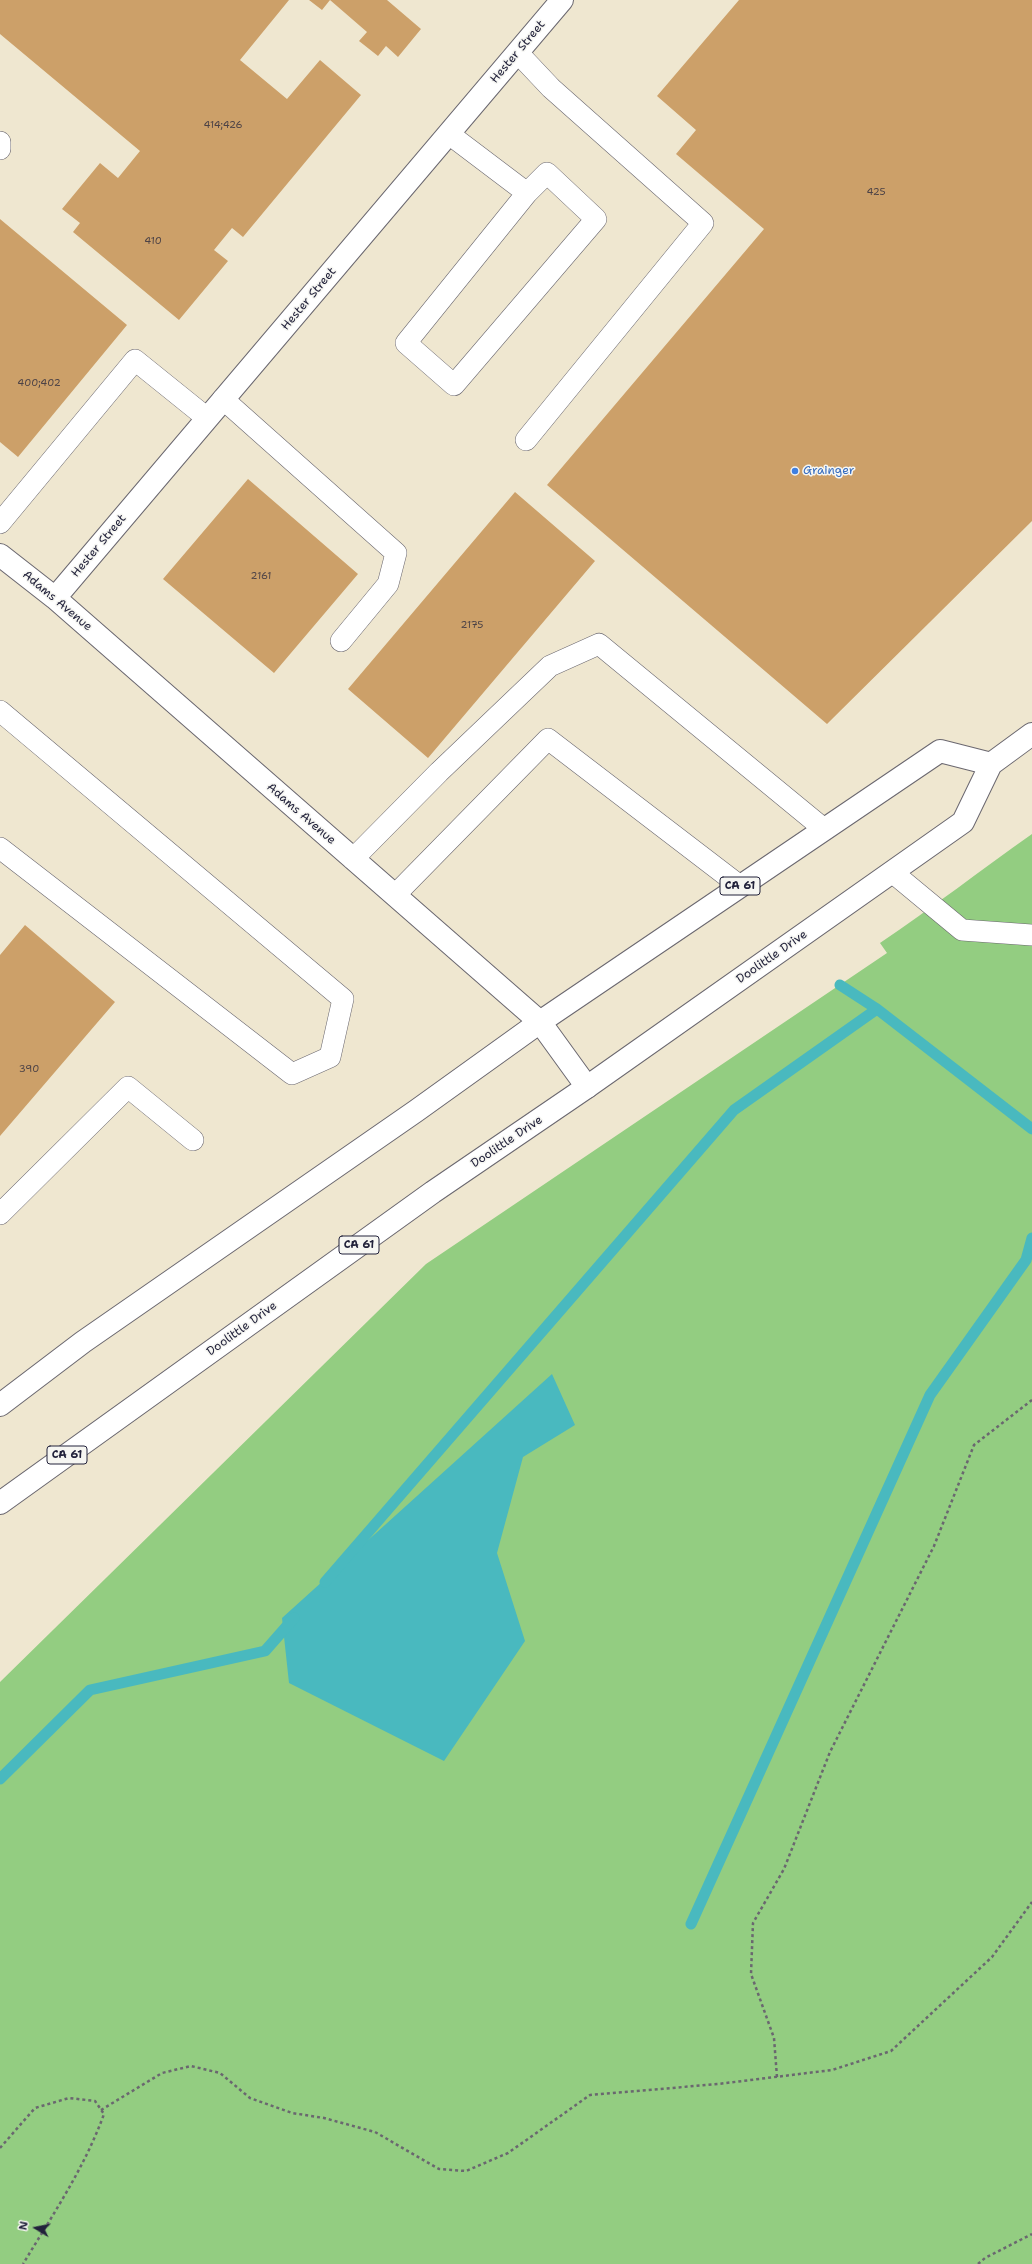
<!DOCTYPE html>
<style>
body{margin:0}
#map{position:relative;width:1032px;height:2264px;overflow:hidden;background:#efe7d0;font-family:"Shantell Sans",sans-serif}
canvas{display:block}
.north{position:absolute;left:16px;top:2208px;width:40px;height:40px;-webkit-text-stroke:3px #f6f6f2;paint-order:stroke;rotate:280deg;font-size:11px;font-weight:700;line-height:16px;text-align:center;color:#22223b}
.north::after{content:'';display:block;margin:auto;width:14px;height:18px;background:#22223b;clip-path:polygon(50% 0,100% 100%,50% 72%,0 100%)}
</style>
<div id="map">
<canvas width="1032" height="2264"></canvas>
<div class="north">N</div>
</div>
<script>
const ctx = document.querySelector('canvas').getContext('2d');
ctx.lineJoin = 'round';
function fillPath(path, color) { ctx.fillStyle = color; ctx.fill(path, 'evenodd'); }
function stroke(path, color, width, dash) { ctx.strokeStyle = color; ctx.lineWidth = width; ctx.lineCap = dash ? 'butt' : 'round'; ctx.setLineDash(dash || []); ctx.stroke(path); }
function write(font, color, halo, rows, align = 'center') {
  ctx.font = font + ' "Shantell Sans",sans-serif'; ctx.lineWidth = 3; ctx.setLineDash([]); ctx.textBaseline = 'middle'; ctx.strokeStyle = halo; ctx.fillStyle = color; for (const [text, x, y, turn = 0] of rows) {
    ctx.save(); ctx.translate(x, y); ctx.rotate((+turn || 0) * Math.PI / 180); ctx.textAlign = isNaN(turn) ? turn : align; if (halo) ctx.strokeText(text, 0, 0); ctx.fillText(text, 0, 0); ctx.restore();
  }
}
fillPath(new Path2D(`
 M 1032,834 L 1032,2264 L 0,2264 L 0,1682 L 426,1264 L 887,953 L 880,943 C 932,908 981,870 1032,834 Z`), '#93cd81');
fillPath(new Path2D(`
 M 552,1374 L 575,1425 L 523,1457 L 497,1553 L 525,1641 L 444,1761 L 289,1683 L 282,1618 Z`), '#49b9bf');
stroke(new Path2D(`
 M 840,985 L 877,1009
 M 325,1582 L 734,1110 L 877,1009 L 1032,1129
 M 0,1779 L 90,1690 L 265,1651 L 294,1618
 M 691,1924 L 930,1395 L 1026,1260 L 1032,1238`), '#49b9bf', 11);
fillPath(new Path2D(`
 M 0,0 L 289,0 L 240,60 L 287,99 L 320,60 L 361,95 L 243,237 L 232,228 L 214,250 L 228,261 L 179,320 L 73,232 L 80,223 L 62,209 L 100,163 L 118,178 L 140,151 L 0,34 Z
 M 309,0 L 387,0 L 421,29 L 398,57 L 386,46 L 378,56 L 359,41 L 367,32 L 330,0 L 322,10 Z
 M 739,0 L 1032,0 L 1032,521 L 827,724 L 547,485 L 764,229 L 676,154 L 696,130 L 657,96 Z
 M 0,219 L 127,325 L 18,457 L 0,442 Z
 M 248,479 L 358,574 L 274,673 L 163,579 Z
 M 515,492 L 595,561 L 428,758 L 348,689 Z
 M 25,925 L 115,1002 L 0,1136 L 0,955 Z`), '#cca069');
const lane = new Path2D(`
 M 518,53 L 551,88 L 703,223 L 526,440
 M 449,134 L 527,193
 M 0,142 L 0,149
 M 547,173 L 596,219 L 454,385 L 406,343 L 527,193 Z
 M 223,399 L 396,553 L 388,584 L 341,641
 M 0,523 L 135,360 L 207,418
 M 0,711 L 343,999 L 330,1057 L 292,1074 L 0,848
 M 353,859 L 439,772 L 550,666 L 599,644 L 824,829
 M 892,872 L 962,930 L 1032,935
 M 395,895 L 548,739 L 740,886
 M 0,1214 L 128,1087 L 193,1140`);
const street = new Path2D(`
 M 0,555 L 55,598 L 540,1022 L 587,1087
 M 55,598 L 562,0`);
const primary = new Path2D(`
 M 0,1405 L 83,1342 L 416,1111 L 540,1022 L 940,751 L 991,764
 M 0,1503 L 433,1192 L 587,1087 L 963,822 L 991,764 L 1032,734`);
stroke(lane, '#6a676f', 22);
stroke(street, '#6a676f', 24);
stroke(primary, '#6a676f', 24);
stroke(new Path2D(`
 M 777,2077 L 774,2038 L 751,1974 L 753,1923 L 784,1869 L 830,1752 L 934,1546 L 974,1445 L 1032,1400
 M 101,2110 L 162,2073 L 191,2066 L 220,2073 L 250,2098 L 292,2113 L 324,2118 L 375,2132 L 439,2169 L 466,2171 L 508,2153 L 590,2095 L 718,2084 L 832,2070 L 891,2051 L 992,1957 L 1032,1902
 M 0,2148 L 35,2108 L 69,2098 L 95,2101 L 104,2114 C 85,2167 52,2216 23,2264
 M 978,2264 L 985,2258 L 1032,2234`), '#6a676f', 2.5, [3, 3]);
stroke(lane, '#fff', 21);
stroke(street, '#fff', 22);
stroke(primary, '#fff', 22);
for (const [x, y, r, color] of [
 [795,471,4,"#3f7fe0"]
]) { const dot = new Path2D(); dot.arc(x, y, r, 0, 2 * Math.PI); ctx.fillStyle = color; ctx.fill(dot); stroke(dot, '#f6f6f2', 1.5); }
write('10px', '#4c4246', null, [
 ["414;426",223,125],
 ["425",876,192],
 ["410",153,241],
 ["400;402",39,383],
 ["2161",261,576],
 ["2175",472,625],
 ["390",29,1069]
]);
for (const [x, y, w] of [
 [740,886,40],
 [359,1245,40],
 [67,1455,40]
]) { const box = new Path2D(); box.roundRect(x - w / 2, y - 9, w, 18, 3); ctx.fillStyle = '#f6f6f2'; ctx.fill(box); stroke(box, '#22223b', 1); }
write('bold 11px', '#22223b', null, [
 ["CA 61",740,886],
 ["CA 61",359,1245],
 ["CA 61",67,1455]
]);
write('12px', '#22223b', '#f6f6f2', [
 ["Hester Street",518,52,-50],
 ["Hester Street",309,299,-50],
 ["Hester Street",99,546,-50],
 ["Adams Avenue",57,601,40],
 ["Adams Avenue",301,814,41],
 ["Doolittle Drive",772,957,-35],
 ["Doolittle Drive",507,1142,-34],
 ["Doolittle Drive",242,1329,-36]
]);
write('12px', '#366cbe', '#f6f6f2', [
 ["Grainger",803,471]
], 'left');
</script>
